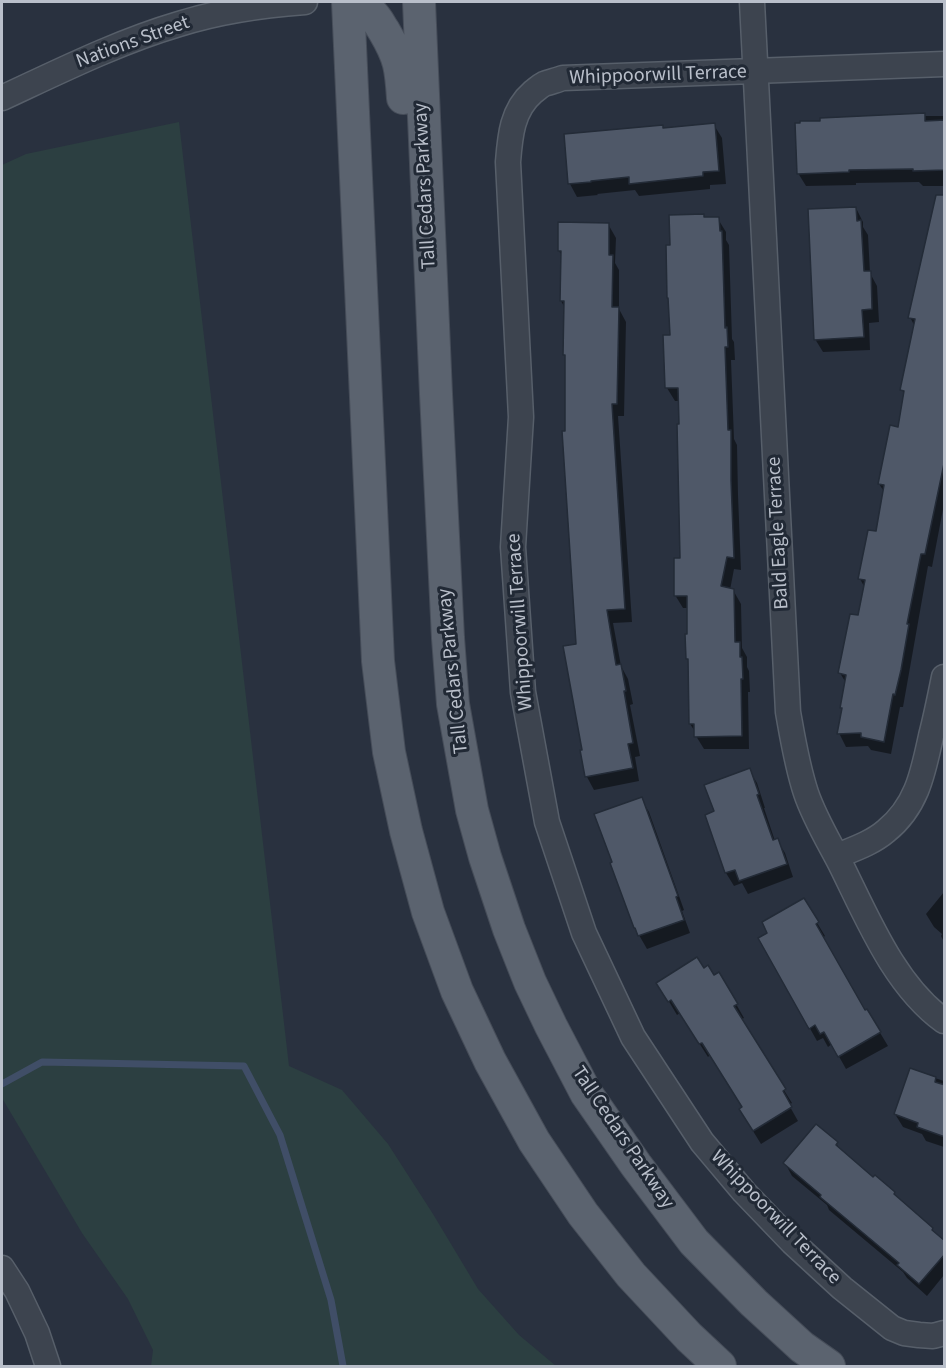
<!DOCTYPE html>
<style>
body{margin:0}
#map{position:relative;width:946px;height:1368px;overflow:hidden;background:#29313f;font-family:"Source Sans 3",sans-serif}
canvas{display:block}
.frame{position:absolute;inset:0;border:3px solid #b9bfca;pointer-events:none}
</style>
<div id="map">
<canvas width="946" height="1368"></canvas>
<div class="frame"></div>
</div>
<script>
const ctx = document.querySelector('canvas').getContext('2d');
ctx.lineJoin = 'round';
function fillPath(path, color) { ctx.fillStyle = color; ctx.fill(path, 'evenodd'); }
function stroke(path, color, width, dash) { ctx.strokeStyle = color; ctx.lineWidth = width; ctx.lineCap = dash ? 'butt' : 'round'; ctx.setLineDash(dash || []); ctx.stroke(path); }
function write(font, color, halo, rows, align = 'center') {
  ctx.font = font + ' "Source Sans 3",sans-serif'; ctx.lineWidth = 6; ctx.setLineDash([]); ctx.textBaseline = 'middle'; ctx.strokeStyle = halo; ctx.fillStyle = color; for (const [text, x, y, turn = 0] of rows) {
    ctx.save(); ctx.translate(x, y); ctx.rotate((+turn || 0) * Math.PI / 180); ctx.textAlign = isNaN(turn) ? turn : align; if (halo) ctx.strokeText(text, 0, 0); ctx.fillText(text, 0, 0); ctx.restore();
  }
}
fillPath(new Path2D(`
 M 179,122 L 289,1066 L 342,1090 L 388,1144 L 433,1214 L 478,1289 L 519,1335 L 556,1366 L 151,1366 L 153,1350 L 128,1299 L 82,1233 L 2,1098 L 2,165 L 26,154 Z`), '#2c3f41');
fillPath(new Path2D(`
 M 925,116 L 944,116 L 944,186 L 923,186 L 919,182 L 856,183 L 856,185 L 806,186 L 798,173 Z
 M 714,125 L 722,138 L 726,184 L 710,185 L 710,189 L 639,196 L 635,190 L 597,194 L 598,195 L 577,197 L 570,184 L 664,130 Z
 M 856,208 L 863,222 L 863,227 L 868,235 L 870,273 L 877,286 L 879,322 L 869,323 L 870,350 L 823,352 L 815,339 Z
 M 944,215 L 944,504 L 932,567 L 928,566 L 903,707 L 900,707 L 891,754 L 871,750 L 868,746 L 846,747 L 839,733 L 843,711 L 841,708 L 846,683 L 840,673 L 860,617 L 865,588 L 860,579 L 877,533 L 885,493 L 879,484 L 899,428 L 905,395 L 902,390 L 915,327 L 910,317 Z
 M 705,219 L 718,219 L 726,232 L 726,240 L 729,245 L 732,339 L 734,342 L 735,360 L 731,360 L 734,439 L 737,445 L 738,495 L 741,570 L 734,569 L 730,590 L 733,590 L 741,604 L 742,648 L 747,657 L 747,667 L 749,671 L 750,692 L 748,692 L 749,749 L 704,749 L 696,736 L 696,733 L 690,724 L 689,662 L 687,658 L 688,608 L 683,608 L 675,595 L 681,560 L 681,426 L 680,401 L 675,401 L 667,388 L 671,336 L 672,246 Z
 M 608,224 L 616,238 L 615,263 L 619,270 L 619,309 L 626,322 L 624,416 L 618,416 L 632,622 L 613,623 L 621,666 L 628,679 L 633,704 L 630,705 L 640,756 L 635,757 L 639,781 L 594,790 L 587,777 L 578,645 L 566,432 L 565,308 L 561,301 L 562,256 L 559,251 Z
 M 749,770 L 757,783 L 765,808 L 764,808 L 775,841 L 777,840 L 785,853 L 793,877 L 748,894 L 742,883 L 734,886 L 726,873 L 706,816 L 716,812 Z
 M 641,799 L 649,812 L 684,910 L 682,911 L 690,933 L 647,949 L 635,928 Z
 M 944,892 L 944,942 L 941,936 L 942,934 L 934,927 L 926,914 Z
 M 804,901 L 825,936 L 822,938 L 865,1012 L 867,1011 L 888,1046 L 846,1069 L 832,1044 L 828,1047 L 823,1038 L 817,1041 L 760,939 L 769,933 Z
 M 704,970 L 714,977 L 719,974 L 744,1018 L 740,1020 L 792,1103 L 789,1105 L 798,1121 L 761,1144 L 748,1123 L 743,1108 L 710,1055 L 708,1057 L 680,1013 L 677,1015 L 658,983 Z
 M 911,1070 L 944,1081 L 944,1147 L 926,1141 L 922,1134 L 903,1127 L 895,1114 Z
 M 836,1143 L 841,1151 L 873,1179 L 894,1193 L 897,1199 L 932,1229 L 937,1237 L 944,1243 L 944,1275 L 927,1296 L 907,1278 L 903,1272 L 829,1210 L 827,1205 L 792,1176 L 785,1163 Z`), '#0007');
stroke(new Path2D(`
 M 2,1084 L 42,1062 L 244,1066 L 280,1135 L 331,1300 L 343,1366`), '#404e67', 7);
const building = new Path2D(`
 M 925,113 L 925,121 L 945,120 L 945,170 L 913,171 L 913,169 L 849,170 L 849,172 L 797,174 L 795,123 L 800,123 L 800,121 L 820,121 L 820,118 Z
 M 715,123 L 719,171 L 703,172 L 703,176 L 629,184 L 629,177 L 591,181 L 591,182 L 568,184 L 564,134 L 663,125 L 663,128 Z
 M 936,195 L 945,195 L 945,459 L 925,554 L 921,554 L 907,624 L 909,624 L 901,670 L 895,695 L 893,694 L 884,742 L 861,737 L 861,733 L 837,734 L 842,708 L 840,708 L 846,675 L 838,673 L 850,614 L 858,615 L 865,580 L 858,579 L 868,530 L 876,531 L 884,485 L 878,484 L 890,425 L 898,427 L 904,391 L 900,390 L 915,319 L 908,318 Z
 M 856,207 L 857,221 L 861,220 L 864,271 L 871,271 L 872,309 L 862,310 L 864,337 L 814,340 L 808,209 Z
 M 704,214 L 704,217 L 719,217 L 720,231 L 722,231 L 725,328 L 727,327 L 728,347 L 725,347 L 728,430 L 731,430 L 731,480 L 734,558 L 727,557 L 721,586 L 734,589 L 735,642 L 740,642 L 740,657 L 742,657 L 743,679 L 741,679 L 742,736 L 694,737 L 694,724 L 689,724 L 688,659 L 686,659 L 685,634 L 687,634 L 687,596 L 674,596 L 674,558 L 680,558 L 677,424 L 679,424 L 678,388 L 665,388 L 663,335 L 670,335 L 668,298 L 667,298 L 666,245 L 670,245 L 669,215 Z
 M 558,222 L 609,223 L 609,255 L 613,255 L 612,307 L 619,307 L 617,404 L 612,404 L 625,609 L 607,610 L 616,665 L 621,664 L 626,691 L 624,691 L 633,743 L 628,744 L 633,768 L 585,777 L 580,750 L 582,750 L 563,646 L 576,644 L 562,431 L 565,431 L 565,355 L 563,355 L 564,301 L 560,301 L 561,251 L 558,251 Z
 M 750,768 L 759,794 L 757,795 L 773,840 L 778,838 L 787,864 L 739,881 L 735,870 L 725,873 L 705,815 L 714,811 L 704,785 Z
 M 642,797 L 678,896 L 676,897 L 684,920 L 638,936 L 635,928 L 634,928 L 610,863 L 612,862 L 594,814 Z
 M 804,898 L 819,922 L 816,924 L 865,1010 L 867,1009 L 881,1032 L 838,1057 L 824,1032 L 820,1034 L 815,1025 L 809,1029 L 758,938 L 767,933 L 762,922 Z
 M 697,957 L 704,968 L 708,965 L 714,975 L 719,972 L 738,1004 L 734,1006 L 786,1089 L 783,1091 L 792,1107 L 753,1131 L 739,1109 L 742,1107 L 702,1043 L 699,1044 L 671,1000 L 668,1002 L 656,983 Z
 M 910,1068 L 936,1077 L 935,1082 L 945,1085 L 945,1137 L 917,1127 L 918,1123 L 894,1114 Z
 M 816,1124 L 838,1142 L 836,1145 L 873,1177 L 875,1175 L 895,1192 L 894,1194 L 933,1228 L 932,1230 L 945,1241 L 945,1254 L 919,1284 L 897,1265 L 899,1263 L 820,1197 L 821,1195 L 783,1163 Z`);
fillPath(building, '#4f5868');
stroke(building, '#232b37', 1.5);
const minor = new Path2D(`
 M 752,2 L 788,712 C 793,740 797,766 806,793 C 814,817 828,840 840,863 C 867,917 894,985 944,1021
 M 944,64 L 563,78 C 557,80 550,82 544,84 C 540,86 537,89 533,92 C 512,110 510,136 508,162 L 521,417 L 513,547 L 523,692 L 547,822 L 584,933 L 633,1037 L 702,1142 L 744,1192 L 792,1242 L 842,1288 L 892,1328 L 904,1333 L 919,1335 L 933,1336 L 944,1333
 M 2,98 C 60,71 118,42 179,24 C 220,11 263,5 305,2
 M 837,856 C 854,849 872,843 886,831 C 917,806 923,773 931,736 C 936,717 940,697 944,677
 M 2,1268 L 17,1291 L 37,1333 L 48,1366`);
const major = new Path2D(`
 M 348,2 L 378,661 L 389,752 L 406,831 L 428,912 L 457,991 L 490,1061 L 534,1141 L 583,1214 L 631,1275 L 689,1337 L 720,1366
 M 348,2 C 355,5 364,7 370,12 C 376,16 380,25 384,31 C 400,58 401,68 403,98
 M 419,2 L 436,394 L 448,638 L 453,704 L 472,810 L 485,857 L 509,929 L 530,982 L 551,1026 L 586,1093 L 636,1165 L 694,1242 L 754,1303 L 802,1347 L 829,1366`);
stroke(minor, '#575f6a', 27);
stroke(major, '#464d59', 34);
stroke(minor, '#3d444f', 24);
stroke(major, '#5b636f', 32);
write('20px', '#b9bfca', '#212935', [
 ["Nations Street",133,43,-20],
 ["Whippoorwill Terrace",658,76,-2],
 ["Tall Cedars Parkway",426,186,-93],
 ["Bald Eagle Terrace",779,533,-93],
 ["Whippoorwill Terrace",521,622,-94],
 ["Tall Cedars Parkway",454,671,-96],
 ["Tall Cedars Parkway",622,1138,56],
 ["Whippoorwill Terrace",775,1218,46]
]);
</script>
